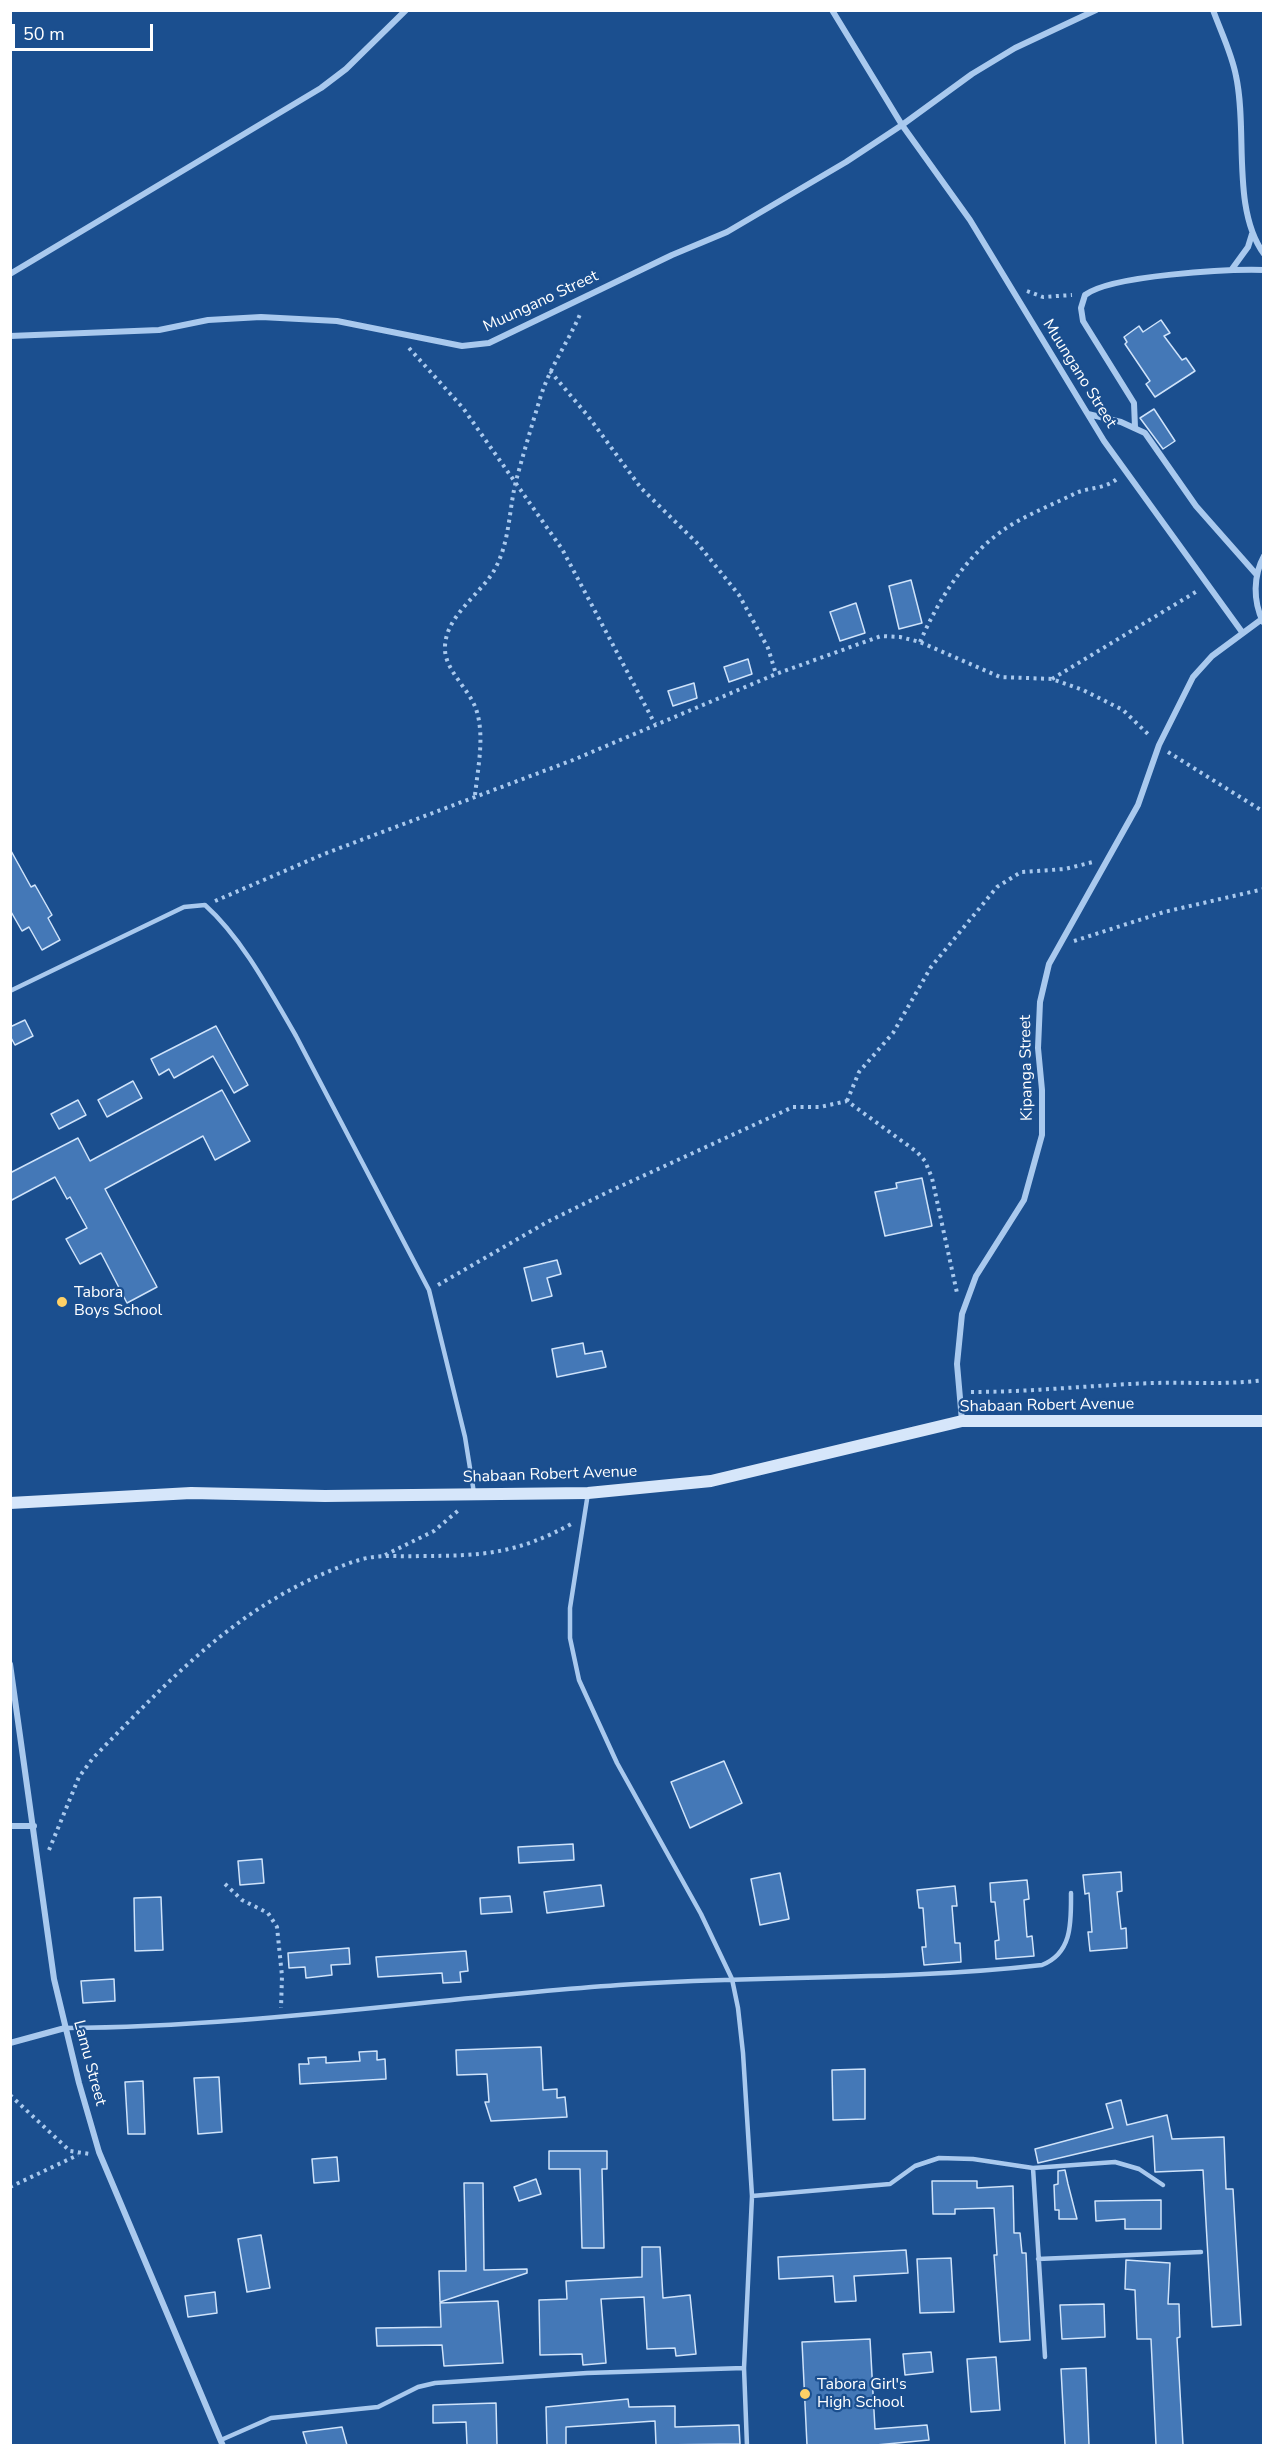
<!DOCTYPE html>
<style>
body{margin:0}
#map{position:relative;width:1274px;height:2456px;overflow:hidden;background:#1b4f8f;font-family:"Nunito Sans",sans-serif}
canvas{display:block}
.frame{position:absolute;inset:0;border:12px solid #fff;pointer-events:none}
.scale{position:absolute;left:12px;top:24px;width:141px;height:27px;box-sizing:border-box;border:3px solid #fff;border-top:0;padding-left:8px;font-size:18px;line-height:21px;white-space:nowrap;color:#fff;-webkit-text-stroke:4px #1b4f8f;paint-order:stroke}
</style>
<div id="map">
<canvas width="1274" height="2456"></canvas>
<div class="frame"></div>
<div class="scale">50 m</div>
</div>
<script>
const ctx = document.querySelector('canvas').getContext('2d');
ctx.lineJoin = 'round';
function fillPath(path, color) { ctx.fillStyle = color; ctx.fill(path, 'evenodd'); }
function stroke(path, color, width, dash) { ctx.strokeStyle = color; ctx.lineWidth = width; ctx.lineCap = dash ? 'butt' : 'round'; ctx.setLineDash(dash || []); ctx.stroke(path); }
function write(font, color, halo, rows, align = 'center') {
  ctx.font = font + ' "Nunito Sans",sans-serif'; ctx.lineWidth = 4.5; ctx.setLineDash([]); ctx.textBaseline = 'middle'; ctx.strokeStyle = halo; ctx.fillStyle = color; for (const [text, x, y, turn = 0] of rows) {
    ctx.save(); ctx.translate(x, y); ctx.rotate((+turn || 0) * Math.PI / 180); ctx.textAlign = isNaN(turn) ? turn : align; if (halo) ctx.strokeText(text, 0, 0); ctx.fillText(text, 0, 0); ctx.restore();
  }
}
const building = new Path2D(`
 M 1161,320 L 1170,333 L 1164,336 L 1182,360 L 1186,358 L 1195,371 L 1155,397 L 1146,384 L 1150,381 L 1125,344 L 1127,342 L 1124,337 L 1139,326 L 1143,332 Z
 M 1154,409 L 1175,441 L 1163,449 L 1140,418 Z
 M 911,580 L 922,623 L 899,629 L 889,586 Z
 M 856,603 L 865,633 L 840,641 L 830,612 Z
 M 748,659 L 752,674 L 729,682 L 724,667 Z
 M 694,683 L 697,698 L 673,706 L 668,691 Z
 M 10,849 L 31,887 L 35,885 L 52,915 L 48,918 L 60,940 L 42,950 L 29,927 L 22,931 L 10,910 Z
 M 25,1020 L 33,1036 L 15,1045 L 10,1036 L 10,1027 Z
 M 216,1026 L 248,1085 L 234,1093 L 213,1056 L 174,1078 L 169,1069 L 159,1075 L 151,1059 Z
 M 133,1081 L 142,1098 L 107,1117 L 98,1100 Z
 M 222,1090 L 250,1141 L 215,1160 L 203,1136 L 105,1189 L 157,1287 L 127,1303 L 101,1253 L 80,1264 L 66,1239 L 87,1228 L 70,1197 L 67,1199 L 55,1177 L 10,1201 L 10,1173 L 78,1138 L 90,1161 Z
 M 78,1100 L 86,1115 L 59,1129 L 51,1114 Z
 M 922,1178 L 932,1226 L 885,1236 L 875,1192 L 897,1188 L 896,1183 Z
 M 557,1260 L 561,1274 L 547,1278 L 552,1296 L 532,1301 L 524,1268 Z
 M 583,1343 L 585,1354 L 602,1351 L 606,1367 L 557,1377 L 552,1349 Z
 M 724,1761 L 742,1803 L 690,1828 L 671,1782 Z
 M 573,1844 L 574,1860 L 519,1863 L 518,1847 Z
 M 262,1859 L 264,1883 L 240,1885 L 238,1861 Z
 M 1121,1872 L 1122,1891 L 1117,1892 L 1121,1929 L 1126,1928 L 1127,1948 L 1090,1951 L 1088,1932 L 1092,1932 L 1089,1893 L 1085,1894 L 1083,1875 Z
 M 780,1873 L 789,1919 L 760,1925 L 751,1879 Z
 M 1027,1880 L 1029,1899 L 1024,1900 L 1027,1937 L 1032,1936 L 1034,1956 L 996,1959 L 995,1941 L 999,1940 L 995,1902 L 991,1902 L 990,1883 Z
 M 601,1885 L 604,1906 L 547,1913 L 544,1892 Z
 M 955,1886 L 957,1906 L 952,1906 L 955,1943 L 960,1943 L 961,1962 L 924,1965 L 922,1947 L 926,1947 L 923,1908 L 919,1908 L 917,1890 Z
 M 510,1896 L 512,1912 L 481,1914 L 480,1898 Z
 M 161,1897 L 163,1950 L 135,1951 L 134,1898 Z
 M 349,1948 L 350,1964 L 331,1965 L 332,1975 L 306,1978 L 305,1967 L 289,1968 L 288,1953 Z
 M 466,1951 L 468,1971 L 460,1972 L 461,1982 L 443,1983 L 442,1973 L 378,1977 L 376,1957 Z
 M 114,1979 L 115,2001 L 83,2003 L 81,1981 Z
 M 541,2047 L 543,2090 L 557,2089 L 557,2098 L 565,2097 L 567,2117 L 491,2121 L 485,2102 L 489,2102 L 487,2074 L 457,2075 L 456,2050 Z
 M 377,2051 L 377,2060 L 385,2059 L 386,2079 L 300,2084 L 299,2064 L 309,2064 L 308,2058 L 326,2057 L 326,2063 L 360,2061 L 359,2052 Z
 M 865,2069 L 865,2119 L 833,2120 L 832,2070 Z
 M 219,2077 L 222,2132 L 198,2134 L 194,2078 Z
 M 143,2081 L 145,2134 L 128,2134 L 125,2082 Z
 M 1121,2100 L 1127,2125 L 1167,2115 L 1172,2139 L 1224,2137 L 1226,2189 L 1233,2189 L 1241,2325 L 1212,2327 L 1203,2170 L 1155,2172 L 1153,2136 L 1038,2163 L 1035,2149 L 1113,2128 L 1106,2104 Z
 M 549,2151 L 607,2151 L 607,2169 L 602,2169 L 604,2248 L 582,2248 L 580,2169 L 549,2169 Z
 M 337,2157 L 339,2181 L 314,2183 L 312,2159 Z
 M 1065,2170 L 1068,2184 L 1077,2219 L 1059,2219 L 1059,2210 L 1055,2210 L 1054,2185 L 1058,2184 L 1058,2171 Z
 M 536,2179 L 541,2194 L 519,2201 L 514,2187 Z
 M 932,2181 L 977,2181 L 977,2188 L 1013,2186 L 1014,2233 L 1020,2233 L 1022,2253 L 1026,2253 L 1030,2340 L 1000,2342 L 994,2255 L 997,2255 L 994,2208 L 955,2209 L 955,2214 L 933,2214 Z
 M 464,2183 L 483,2183 L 484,2270 L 527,2269 L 527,2273 L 440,2302 L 439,2271 L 466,2271 Z
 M 1161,2200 L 1161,2229 L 1125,2229 L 1125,2219 L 1096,2221 L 1095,2201 Z
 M 261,2235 L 270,2288 L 247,2292 L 238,2239 Z
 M 642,2247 L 660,2247 L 663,2298 L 690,2295 L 696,2354 L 676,2356 L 675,2348 L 647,2349 L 644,2297 L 601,2299 L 606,2363 L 583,2365 L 582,2354 L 540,2355 L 539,2300 L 567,2299 L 566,2281 L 642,2277 Z
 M 906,2250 L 908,2273 L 854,2276 L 856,2301 L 835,2302 L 833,2276 L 779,2279 L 778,2257 Z
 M 951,2258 L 954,2312 L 920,2313 L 917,2259 Z
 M 1126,2260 L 1170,2263 L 1168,2304 L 1179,2304 L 1180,2337 L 1177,2338 L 1183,2445 L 1156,2445 L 1151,2339 L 1137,2339 L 1135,2290 L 1125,2289 Z
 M 215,2292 L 217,2313 L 188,2317 L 185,2296 Z
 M 498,2301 L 503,2363 L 444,2366 L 442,2345 L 377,2346 L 376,2328 L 441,2327 L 440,2303 Z
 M 1104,2304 L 1105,2337 L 1062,2339 L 1060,2305 Z
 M 870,2339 L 875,2429 L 927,2425 L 929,2440 L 876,2445 L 807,2445 L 802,2342 Z
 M 931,2352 L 933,2372 L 905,2375 L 903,2354 Z
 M 996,2357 L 1000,2410 L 971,2412 L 967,2359 Z
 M 1086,2368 L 1089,2445 L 1065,2445 L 1061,2369 Z
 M 628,2399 L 629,2407 L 675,2406 L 675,2427 L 739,2425 L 740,2444 L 656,2445 L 655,2421 L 566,2427 L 566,2445 L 547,2445 L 546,2407 Z
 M 496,2403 L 497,2445 L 467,2445 L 466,2422 L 433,2423 L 433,2405 Z
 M 342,2427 L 347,2445 L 307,2445 L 303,2432 Z`);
fillPath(building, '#4478b7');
stroke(building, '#cfe3fa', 1.5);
stroke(new Path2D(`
 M 1027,291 L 1043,297 L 1072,295
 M 409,348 L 463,408 L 562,549 L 655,724
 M 550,371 L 588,416 L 641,488 L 698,544 L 739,595 L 768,648 L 776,674
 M 920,642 C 938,601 964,558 1002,531 C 1023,516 1052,505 1076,493 C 1090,487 1107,489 1119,477
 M 1052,679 L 1199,590
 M 1168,752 L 1264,812
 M 475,795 C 478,767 485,735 476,709 C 469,689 445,670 445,649 C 444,615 484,593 497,565 C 510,538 509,509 516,481 C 523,455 531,428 539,402 C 548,369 568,343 581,312
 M 215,901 L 324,854 L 573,760 L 776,674 L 881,636 L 900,637 L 920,642 L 1000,677 L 1052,679 L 1083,690 L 1123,710 L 1151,737
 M 1074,941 L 1164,912 L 1264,889
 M 847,1101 L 859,1072 L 893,1033 L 931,967 L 997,887 L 1021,872 L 1065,869 L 1093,862
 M 438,1285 L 547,1222 L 608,1192 L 793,1107 L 820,1107 L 847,1101 L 917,1152 L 925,1161 L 932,1178 L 957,1293
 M 971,1392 C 1032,1392 1093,1385 1154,1383 C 1191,1382 1227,1385 1264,1380
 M 385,1555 L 434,1531 L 460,1509
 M 49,1850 L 79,1777 L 93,1758 C 163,1687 225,1618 318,1576 C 335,1569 355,1559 374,1557 C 389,1555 404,1557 419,1556 C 482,1556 517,1554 573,1523
 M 225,1884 L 242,1900 L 268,1913 L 277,1927 L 282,1976 L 281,2008
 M 10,2095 L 70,2151 L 90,2154
 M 10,2187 L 78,2155`), '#a9c9ee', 4, [3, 4.5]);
stroke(new Path2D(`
 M 10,991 L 184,907 L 205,905 C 242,938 271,993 296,1036 L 429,1290 L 465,1437 L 474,1493
 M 588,1493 L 570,1608 L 570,1638 L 579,1680 L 617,1763 L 701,1914 L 732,1979 L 738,2008 L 743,2053 L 752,2196 L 744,2368 L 747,2446
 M 65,2028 C 251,2027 434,1998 619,1985 C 760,1975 902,1981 1042,1965 C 1073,1953 1071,1921 1071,1893
 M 1033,2168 L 1045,2357
 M 752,2196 L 890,2184 L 915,2166 L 939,2158 L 973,2159 L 1033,2168 L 1115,2162 L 1139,2169 L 1163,2185
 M 1038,2259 L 1201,2252
 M 221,2440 L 271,2418 L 378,2407 L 418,2387 L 435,2383 L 587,2373 L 744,2368`), '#a9c9ee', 4.5);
stroke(new Path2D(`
 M 832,10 L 902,125 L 970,220 L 1104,441 L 1242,632
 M 1213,10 C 1221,32 1232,54 1236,76 C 1248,130 1231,209 1264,254
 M 1232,269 L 1248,247 L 1252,234
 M 10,274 L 321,88 L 346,69 L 406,10
 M 10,336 L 159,330 L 208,320 L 261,317 L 337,321 L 462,346 L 489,343 L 672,255 L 727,232 L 846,162 L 902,125 L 972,74 L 1015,48 L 1096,10
 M 1088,414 L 1121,422 L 1145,433 L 1196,506 L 1256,574
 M 1135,427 L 1134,403 L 1083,321 L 1081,308 L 1085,295 C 1111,275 1229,269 1264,270
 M 1263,622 C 1253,601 1253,576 1264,556
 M 962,1421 L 957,1364 L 962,1314 L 976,1276 L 1024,1200 L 1042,1135 L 1042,1090 L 1038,1048 L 1040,1002 L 1049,964 L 1138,805 L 1159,745 L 1193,677 L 1212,656 L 1262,619
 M 10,1664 L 54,1979 L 79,2083 L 99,2152 L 223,2446
 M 10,1826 L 34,1826
 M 10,2043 L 65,2028`), '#a9c9ee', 6);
stroke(new Path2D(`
 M 10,1503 L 191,1493 L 325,1496 L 588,1493 L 711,1481 L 962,1421 L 1264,1421`), '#d6e6fa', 12);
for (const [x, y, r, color] of [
 [62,1302,6,"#ffd166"],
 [805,2394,6,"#ffd166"]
]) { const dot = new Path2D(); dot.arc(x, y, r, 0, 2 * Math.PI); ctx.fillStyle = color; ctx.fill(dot); stroke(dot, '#1b4f8f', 2); }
write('16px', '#fff', '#1b4f8f', [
 ["Muungano Street",541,302,-25],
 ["Muungano Street",1079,374,58],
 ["Kipanga Street",1027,1068,-91],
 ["Shabaan Robert Avenue",1047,1406,-1],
 ["Shabaan Robert Avenue",550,1475,-2],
 ["Lamu Street",89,2063,75]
]);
write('16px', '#fff', '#1b4f8f', [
 ["Tabora",74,1293],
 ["Boys School",74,1311],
 ["Tabora Girl's",817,2385],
 ["High School",817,2403]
], 'left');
</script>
